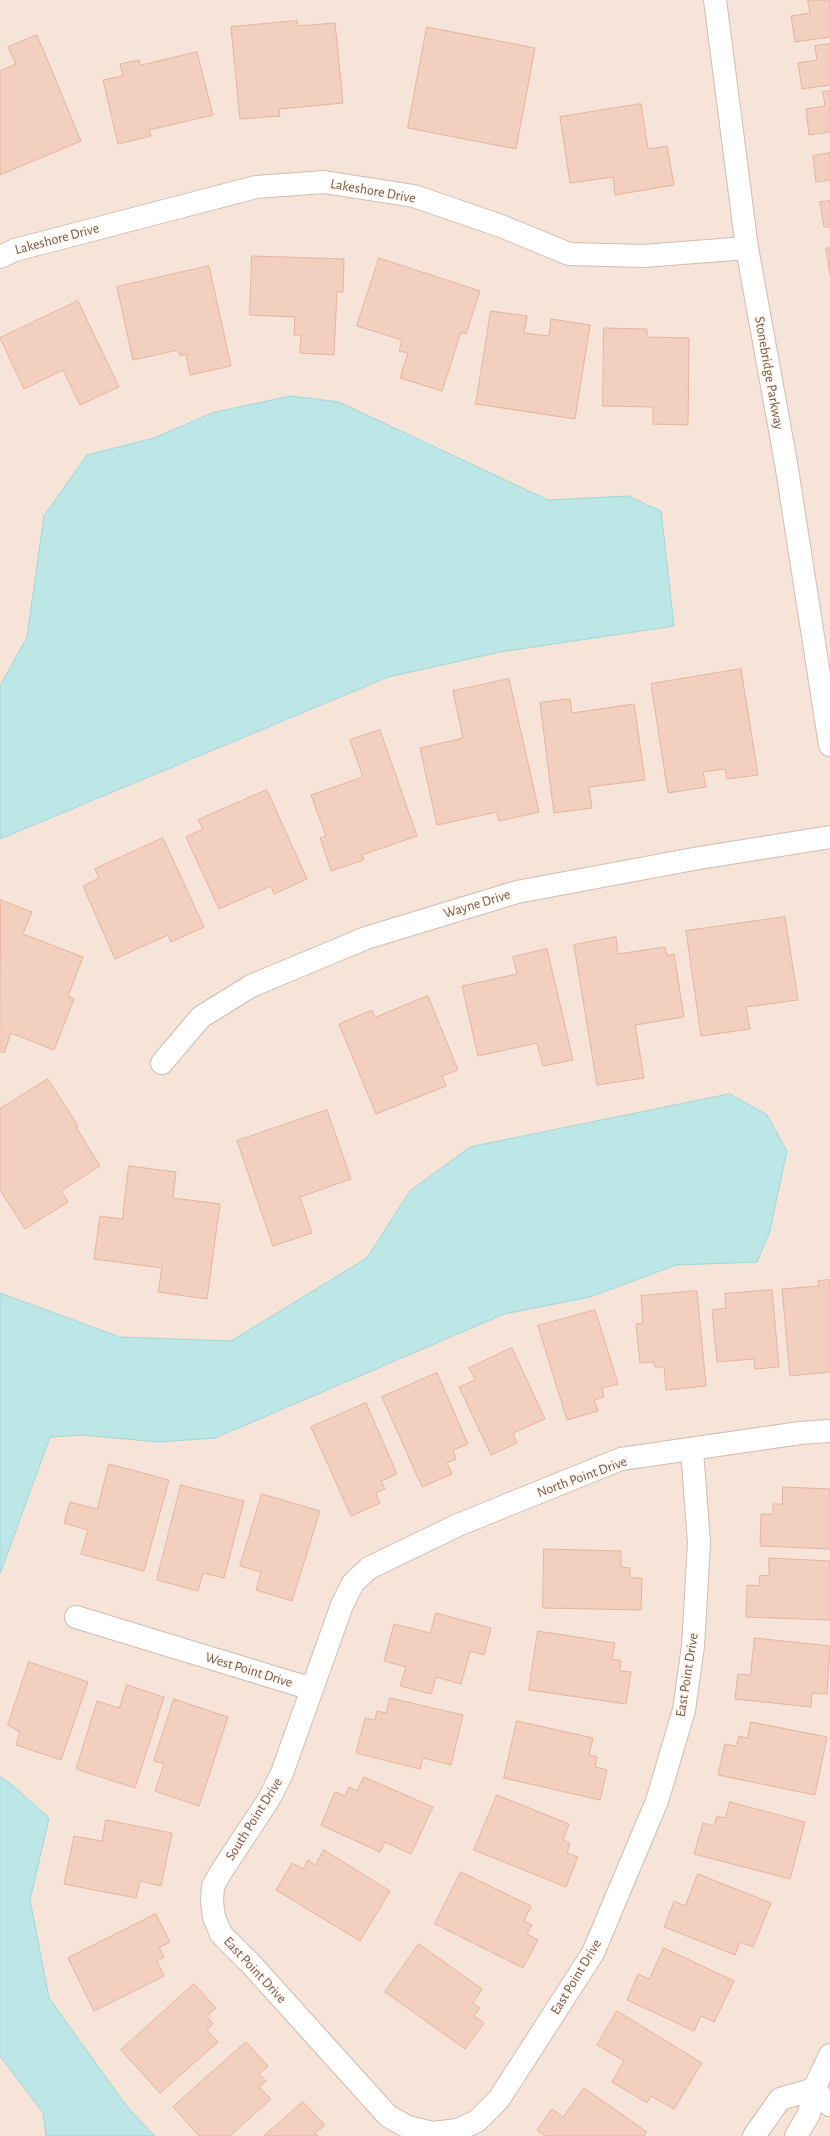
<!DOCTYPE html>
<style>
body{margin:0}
canvas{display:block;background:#fdf3e9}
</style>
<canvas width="830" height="2136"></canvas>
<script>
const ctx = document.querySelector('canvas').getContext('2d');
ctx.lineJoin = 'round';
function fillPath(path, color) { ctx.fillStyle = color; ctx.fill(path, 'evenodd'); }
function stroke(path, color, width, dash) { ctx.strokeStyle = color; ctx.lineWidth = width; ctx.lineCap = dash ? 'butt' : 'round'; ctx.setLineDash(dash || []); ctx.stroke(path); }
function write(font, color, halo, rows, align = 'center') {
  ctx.font = font + ' "Alegreya Sans",sans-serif'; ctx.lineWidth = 3.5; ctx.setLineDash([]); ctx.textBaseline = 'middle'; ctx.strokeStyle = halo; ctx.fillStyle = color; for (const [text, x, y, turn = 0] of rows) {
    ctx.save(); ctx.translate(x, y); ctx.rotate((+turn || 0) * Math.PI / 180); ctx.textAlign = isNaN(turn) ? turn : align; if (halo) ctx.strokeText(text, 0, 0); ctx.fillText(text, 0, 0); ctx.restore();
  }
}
fillPath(new Path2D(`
 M 0,0 L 830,0 L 830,2136 L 0,2136 Z`), '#f5e4d7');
const water = new Path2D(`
 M 291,396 L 339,402 L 548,500 L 628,496 L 661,511 L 674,626 L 500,652 L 388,677 L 0,839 L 0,686 L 27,637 L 44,516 L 87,455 L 154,438 L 212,413 Z
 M 730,1094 L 767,1115 L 787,1151 L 769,1234 L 757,1262 L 676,1265 L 590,1297 L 504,1314 L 215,1438 L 158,1442 L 83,1435 L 50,1437 L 0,1574 L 0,1293 L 120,1337 L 231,1341 L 367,1258 L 410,1191 L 470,1147 Z
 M 0,1777 L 11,1784 L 49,1818 L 30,1900 L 49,1998 L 128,2108 L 155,2136 L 46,2136 L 43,2113 L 0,2056 Z`);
fillPath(water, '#bde6e7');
stroke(water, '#a3d7d9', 1);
const building = new Path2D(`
 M 808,0 L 830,0 L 830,37 L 795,42 L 791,16 L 810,13 Z
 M 297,21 L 298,26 L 335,23 L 343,103 L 279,109 L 280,116 L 240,119 L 231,27 Z
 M 427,27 L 535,48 L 516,149 L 408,128 Z
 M 37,35 L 81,141 L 0,175 L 0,71 L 16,64 L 8,47 Z
 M 830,44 L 830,85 L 802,89 L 798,63 L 817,60 L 815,46 Z
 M 197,52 L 213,115 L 149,130 L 151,136 L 118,144 L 103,80 L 123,76 L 120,64 L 139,60 L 140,65 Z
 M 830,91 L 830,132 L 809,135 L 806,109 L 825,106 L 823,92 Z
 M 641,104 L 648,149 L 667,146 L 674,185 L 615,195 L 613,177 L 570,183 L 560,117 Z
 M 830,153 L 830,180 L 816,182 L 813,156 Z
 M 830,201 L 830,227 L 824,227 L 820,202 Z
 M 826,248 L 830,248 L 830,274 Z
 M 252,256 L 344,259 L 343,292 L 337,292 L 334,355 L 300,353 L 301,335 L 294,335 L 295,317 L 250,315 Z
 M 379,258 L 480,291 L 466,334 L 461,332 L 442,391 L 400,378 L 408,353 L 399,351 L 402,340 L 357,326 Z
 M 209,266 L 231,366 L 190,375 L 186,354 L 180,356 L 178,350 L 133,360 L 117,287 Z
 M 78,301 L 119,387 L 80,405 L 63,370 L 24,389 L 0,338 Z
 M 491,311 L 527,316 L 524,333 L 549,336 L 551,319 L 590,325 L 575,419 L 476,404 Z
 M 604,328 L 647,329 L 647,337 L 689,338 L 688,425 L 653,424 L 653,407 L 603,406 Z
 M 741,669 L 758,775 L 727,779 L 725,769 L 703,772 L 706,787 L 668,793 L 651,684 Z
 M 509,679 L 539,812 L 499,821 L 497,812 L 437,825 L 420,748 L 463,738 L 453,691 Z
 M 570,699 L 572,713 L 634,704 L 645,780 L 589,787 L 592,808 L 554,813 L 540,703 Z
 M 380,730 L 417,836 L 362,855 L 364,860 L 331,871 L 320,838 L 326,836 L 311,795 L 363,777 L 350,740 Z
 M 267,790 L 307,879 L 274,894 L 271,886 L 219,909 L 186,837 L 203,829 L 198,820 Z
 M 163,838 L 204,927 L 171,942 L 168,935 L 115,959 L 83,886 L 99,878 L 95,869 Z
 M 1,900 L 32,912 L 23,934 L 83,957 L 68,996 L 74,999 L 54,1050 L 11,1033 L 4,1053 L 0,1051 Z
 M 785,917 L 798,1000 L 746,1007 L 750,1029 L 701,1036 L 686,931 Z
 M 616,937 L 618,954 L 665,947 L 667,956 L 674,954 L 684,1017 L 635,1025 L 644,1078 L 597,1085 L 574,945 Z
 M 547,949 L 573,1060 L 543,1066 L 537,1043 L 478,1056 L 462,986 L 517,974 L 513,957 Z
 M 428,996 L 458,1070 L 442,1076 L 446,1086 L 376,1114 L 339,1024 L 372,1010 L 375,1017 Z
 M 48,1079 L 78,1126 L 76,1127 L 100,1166 L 61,1191 L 68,1202 L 25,1229 L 0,1190 L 0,1109 Z
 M 327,1110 L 351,1179 L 300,1197 L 312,1233 L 273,1246 L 237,1141 Z
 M 129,1166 L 176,1172 L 173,1198 L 220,1204 L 207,1299 L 158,1292 L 162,1268 L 94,1259 L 100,1216 L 122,1219 Z
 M 830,1280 L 830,1372 L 790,1376 L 782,1289 L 819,1286 L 818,1281 Z
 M 772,1290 L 779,1367 L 755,1369 L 754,1359 L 717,1362 L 712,1310 L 726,1308 L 725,1294 Z
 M 697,1291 L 706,1386 L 666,1390 L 664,1367 L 655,1367 L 654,1362 L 640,1363 L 636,1324 L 643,1323 L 641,1296 Z
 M 595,1310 L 618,1384 L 602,1388 L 604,1397 L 594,1400 L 598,1411 L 567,1420 L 538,1326 Z
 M 512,1348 L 545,1419 L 513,1433 L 517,1443 L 491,1455 L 459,1387 L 475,1380 L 469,1368 Z
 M 437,1373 L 468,1444 L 453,1450 L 456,1459 L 447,1463 L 452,1474 L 422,1487 L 382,1397 Z
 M 366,1403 L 397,1474 L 381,1481 L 385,1489 L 376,1493 L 380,1503 L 351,1516 L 311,1427 Z
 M 109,1464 L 169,1480 L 144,1571 L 81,1554 L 88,1530 L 64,1523 L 70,1502 L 97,1509 Z
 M 181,1485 L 244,1501 L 224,1578 L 203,1573 L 198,1591 L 157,1580 Z
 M 783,1487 L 830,1489 L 830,1549 L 760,1546 L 761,1514 L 773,1514 L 773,1504 L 782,1504 Z
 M 262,1494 L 320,1511 L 292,1601 L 256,1590 L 261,1572 L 240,1566 Z
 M 544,1549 L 621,1551 L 621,1567 L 630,1568 L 630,1578 L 642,1578 L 641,1610 L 543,1608 Z
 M 769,1558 L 830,1561 L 830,1620 L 746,1617 L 747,1585 L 759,1586 L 760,1575 L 769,1576 Z
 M 436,1613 L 491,1628 L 484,1655 L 470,1651 L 461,1684 L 436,1677 L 431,1694 L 400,1686 L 406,1667 L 384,1661 L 394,1624 L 430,1633 Z
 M 538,1631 L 615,1643 L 612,1659 L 621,1661 L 620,1671 L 631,1672 L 626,1704 L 529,1690 Z
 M 755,1638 L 830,1646 L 827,1694 L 812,1693 L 811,1707 L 735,1699 L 738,1674 L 750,1675 Z
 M 29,1662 L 88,1682 L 61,1760 L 16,1745 L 20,1732 L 8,1725 Z
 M 127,1685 L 164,1697 L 135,1788 L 76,1769 L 97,1701 L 119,1708 Z
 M 390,1698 L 463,1715 L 451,1765 L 423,1758 L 420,1769 L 356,1753 L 365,1718 L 375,1720 L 377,1711 L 386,1713 Z
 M 174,1699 L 228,1717 L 199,1806 L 155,1791 L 164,1764 L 154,1761 Z
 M 517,1721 L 593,1738 L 589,1755 L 597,1757 L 595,1767 L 607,1770 L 600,1800 L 504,1778 Z
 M 751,1722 L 827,1737 L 815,1795 L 718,1775 L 725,1744 L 736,1746 L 739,1736 L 747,1738 Z
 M 364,1777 L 433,1807 L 411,1854 L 385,1842 L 380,1852 L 321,1825 L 335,1792 L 345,1796 L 349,1787 L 357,1791 Z
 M 497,1795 L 569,1824 L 563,1840 L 570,1843 L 567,1853 L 578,1857 L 566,1887 L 474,1850 Z
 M 730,1802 L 805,1822 L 790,1879 L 694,1854 L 703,1823 L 714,1826 L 717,1816 L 725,1818 Z
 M 106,1820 L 172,1833 L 161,1886 L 140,1881 L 136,1898 L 64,1884 L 74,1836 L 102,1841 Z
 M 324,1850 L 390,1891 L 360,1941 L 276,1890 L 292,1863 L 303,1869 L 308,1860 L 315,1865 Z
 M 461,1872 L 531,1906 L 524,1921 L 532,1925 L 527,1934 L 538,1940 L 523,1968 L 435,1924 Z
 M 698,1874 L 771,1903 L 753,1947 L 740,1942 L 735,1955 L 664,1927 L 674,1901 L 685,1906 Z
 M 156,1914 L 170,1942 L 159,1948 L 164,1957 L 157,1961 L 164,1976 L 94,2011 L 68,1958 Z
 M 419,1944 L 482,1989 L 473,2003 L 480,2008 L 474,2016 L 484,2023 L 465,2049 L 385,1992 Z
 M 664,1948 L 734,1981 L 714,2022 L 701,2016 L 694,2031 L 627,2000 L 638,1974 L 649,1979 Z
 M 194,1984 L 216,2008 L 207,2016 L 213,2024 L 207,2030 L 218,2042 L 160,2093 L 121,2050 Z
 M 617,2011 L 702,2063 L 674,2109 L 651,2096 L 647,2103 L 612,2082 L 624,2061 L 597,2045 Z
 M 246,2042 L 268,2066 L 259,2074 L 266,2081 L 259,2087 L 271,2099 L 230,2136 L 199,2136 L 173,2107 Z
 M 584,2088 L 647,2132 L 644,2136 L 545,2136 L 537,2130 L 552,2109 L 563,2117 Z
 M 303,2102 L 325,2125 L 315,2133 L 318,2136 L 264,2136 Z`);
fillPath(building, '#f3cfc0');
stroke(building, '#e6b4a0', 1);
const minor = new Path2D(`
 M 715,0 L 747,248 L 786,463 L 830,745
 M 0,257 L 15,250 L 256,187 L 324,182 L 414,196 L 501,226 L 569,254 L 643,256 L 747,248
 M 162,1063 L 201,1017 L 251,986 L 366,938 L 517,892 L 699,858 L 830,837
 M 692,1450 L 699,1543 L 693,1646 L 684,1710 L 657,1801 L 593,1953 L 499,2099 L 477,2121 L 458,2130 L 432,2133 L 408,2127 L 388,2116 L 251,1964 L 221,1934 L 214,1917 L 212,1902 L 213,1886 L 221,1872 L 269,1799 L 282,1773 L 342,1605 L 353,1583 L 369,1568 L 458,1525 L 621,1459 L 800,1433 L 830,1431
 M 76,1617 L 312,1689
 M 814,2089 L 830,2105
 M 754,2136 L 780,2099 L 814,2089
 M 796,2136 L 809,2114 L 814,2089 L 830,2055`);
stroke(minor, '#d2bcb1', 24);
stroke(minor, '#fff', 22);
write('14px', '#78574c', '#fff8f0', [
 ["Lakeshore Drive",373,191,10],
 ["Lakeshore Drive",57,239,-15],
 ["Stonebridge Parkway",769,373,80],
 ["Wayne Drive",477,904,-17],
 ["North Point Drive",582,1477,-20],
 ["West Point Drive",249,1670,17],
 ["East Point Drive",687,1675,-81],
 ["South Point Drive",254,1819,-58],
 ["East Point Drive",255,1970,47],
 ["East Point Drive",576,1977,-59]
]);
</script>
